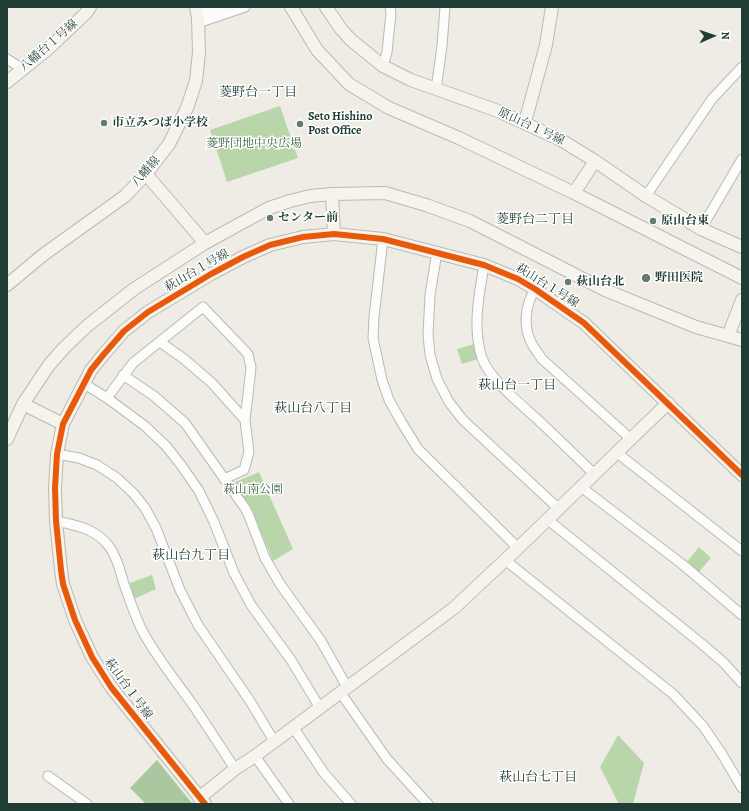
<!DOCTYPE html>
<meta charset="utf-8">
<style>
body{margin:0}
#map{position:relative;width:749px;height:811px;overflow:hidden;background:#eeece4;font-family:Alegreya,serif}
canvas{display:block}
.frame{position:absolute;inset:0;border:8px solid #1f3d34;pointer-events:none}
.north{position:absolute;left:693px;top:16px;width:40px;height:40px;-webkit-text-stroke:3px #fff;paint-order:stroke;rotate:88deg;font-size:11px;font-weight:700;line-height:16px;text-align:center;color:#1f3d34}
.north::after{content:'';display:block;margin:auto;width:14px;height:18px;background:#1f3d34;clip-path:polygon(50% 0,100% 100%,50% 72%,0 100%)}
</style>
<div id="map">
<canvas width="749" height="811"></canvas>
<div class="frame"></div>
<div class="north">N</div>
</div>
<script>
const ctx = document.querySelector('canvas').getContext('2d');
ctx.lineJoin = 'round';
function fillPath(path, color) { ctx.fillStyle = color; ctx.fill(path, 'evenodd'); }
function stroke(path, color, width, dash) { ctx.strokeStyle = color; ctx.lineWidth = width; ctx.lineCap = dash ? 'butt' : 'round'; ctx.setLineDash(dash || []); ctx.stroke(path); }
function write(font, color, halo, rows, align = 'center') {
  ctx.font = font + ' Alegreya,"Noto Serif JP",serif'; ctx.lineWidth = 3; ctx.setLineDash([]); ctx.textBaseline = 'middle'; ctx.strokeStyle = halo; ctx.fillStyle = color; for (const [text, x, y, turn = 0] of rows) {
    ctx.save(); ctx.translate(x, y); ctx.rotate((+turn || 0) * Math.PI / 180); ctx.textAlign = isNaN(turn) ? turn : align; if (halo) ctx.strokeText(text, 0, 0); ctx.fillText(text, 0, 0); ctx.restore();
  }
}
fillPath(new Path2D(`
 M 280,106 L 298,158 L 227,182 L 210,130 Z
 M 474,344 L 478,359 L 462,364 L 457,349 Z
 M 259,472 L 293,549 L 273,561 L 252,510 L 233,483 Z
 M 699,547 L 711,558 L 698,573 L 686,563 Z
 M 152,575 L 156,589 L 134,599 L 130,583 Z
 M 618,735 L 644,763 L 633,804 L 619,804 L 600,767 Z`), '#b8d6a9');
fillPath(new Path2D(`
 M 157,760 L 191,802 L 193,804 L 146,804 L 130,788 Z`), '#a9c8a0');
const street = new Path2D(`
 M 197,14 L 222,7
 M 198,23 L 245,7
 M 7,59 L 23,69
 M 383,66 L 387,52 L 391,13 L 390,7
 M 436,89 L 442,46 L 445,7
 M 646,196 L 712,99 L 742,67
 M 701,229 L 742,159
 M 383,239 L 374,317 L 373,338 L 382,380 L 389,400 L 402,423 L 418,449 L 518,548
 M 437,252 L 430,295 L 428,335 L 430,355 L 437,379 L 449,402 L 463,420 L 558,508
 M 484,265 C 479,296 472,328 482,358 C 489,378 519,403 535,417 C 555,436 575,455 594,474
 M 535,289 C 526,304 523,324 530,340 C 533,347 538,353 542,359 L 631,439
 M 160,342 L 184,359 L 212,383 L 245,420
 M 123,375 L 154,396 L 185,423 L 245,508 L 249,516 L 265,558 L 280,584 L 321,641 L 347,687
 M 83,383 L 107,398 L 145,426 L 166,446 L 181,465 L 199,491 L 214,522 L 234,573 L 251,605 L 291,660 L 320,708
 M 107,398 L 133,363 L 203,307 L 248,354 L 249,359 L 251,367 L 250,377 L 245,420 L 249,452 L 244,470 L 224,479
 M 616,452 L 742,551
 M 57,454 L 79,458 L 97,465 L 117,478 L 134,494 L 145,508 L 156,528 L 180,590 L 198,625 L 250,701 L 274,741
 M 581,487 L 682,564 L 742,615
 M 547,519 L 702,644 L 724,663 L 742,683
 M 56,521 C 75,525 94,528 108,545 C 116,555 120,570 124,584 C 130,600 135,617 143,632 C 157,658 176,681 193,705 C 207,726 221,747 235,769
 M 505,560 L 673,694 L 703,726 L 722,754 L 742,788
 M 340,692 L 387,759 L 428,804
 M 293,727 L 324,773 L 351,804
 M 255,756 L 289,804
 M 48,776 L 87,804`);
const secondary = new Path2D(`
 M 291,7 L 317,50 L 349,84 L 389,108 L 459,138 L 574,193 L 742,278
 M 326,7 L 341,29 L 351,40 L 383,66 L 411,80 L 498,111 L 561,140 L 595,161 L 646,196 L 701,229 L 742,247
 M 7,82 L 49,48 L 86,13 L 90,7
 M 525,122 L 546,45 L 552,7
 M 146,174 L 205,243
 M 574,193 L 595,161
 M 332,194 L 334,234
 M 7,285 L 43,255 L 125,196 L 146,174 L 169,144 L 187,108 L 196,81 L 199,52 L 198,18 L 196,7
 M 728,336 L 742,300
 M 23,404 L 63,424
 M 7,439 L 23,404 L 49,365 L 64,348 L 87,326 L 134,289 L 205,243 L 269,208 L 290,201 L 310,196 L 332,194 L 385,193 L 426,205 L 470,221 L 605,290 L 696,327 L 742,340
 M 199,798 L 235,769 L 255,756 L 454,608 L 518,548 L 668,403
 M 205,804 L 111,687 L 92,657 L 75,620 L 63,584 L 61,570 L 56,521 L 55,488 L 57,454 L 63,424 L 91,370 L 104,354 L 124,331 L 148,312 L 211,274 L 243,257 L 270,245 L 303,237 L 334,234 L 383,239 L 484,265 L 518,279 L 535,289 L 584,323 L 742,475`);
stroke(street, '#b9bab5', 11);
stroke(secondary, '#b9bab5', 14);
stroke(street, '#fcfcfb', 9);
stroke(secondary, '#f6f3ed', 12);
stroke(new Path2D(`
 M 205,804 L 111,687 L 92,657 L 75,620 L 63,584 L 61,570 L 56,521 L 55,488 L 57,454 L 63,424 L 91,370 L 104,354 L 124,331 L 148,312 L 211,274 L 243,257 L 270,245 L 303,237 L 334,234 L 383,239 L 484,265 L 518,279 L 535,289 L 584,323 L 742,475`), '#e8590c', 6);
for (const [x, y, r, color] of [
 [104,123,4,"#677a72"],
 [300,124,4,"#677a72"],
 [270,218,4,"#677a72"],
 [653,221,4,"#677a72"],
 [646,278,5,"#677a72"],
 [568,282,4,"#677a72"]
]) { const dot = new Path2D(); dot.arc(x, y, r, 0, 2 * Math.PI); ctx.fillStyle = color; ctx.fill(dot); stroke(dot, '#fff', 1.5); }
write('12px', '#1f3d34', '#fff', [
 ["八幡台１号線",49,46,-41],
 ["原山台１号線",531,127,25],
 ["八幡線",146,172,-49],
 ["萩山台１号線",197,271,-30],
 ["萩山台１号線",547,286,32],
 ["萩山台１号線",128,689,54]
]);
write('bold 12px', '#1f3d34', '#fff', [
 ["Seto Hishino",308,117],
 ["Post Office",308,131],
 ["市立みつば小学校",112,123],
 ["センター前",278,218],
 ["原山台東",661,221],
 ["野田医院",655,278],
 ["萩山台北",576,282]
], 'left');
write('12px', '#406648', '#fff', [
 ["菱野団地中央広場",254,144],
 ["萩山南公園",253,490]
]);
write('13px', '#1f3d34', '#fff', [
 ["菱野台一丁目",258,93],
 ["菱野台二丁目",535,220],
 ["萩山台一丁目",517,386],
 ["萩山台八丁目",313,409],
 ["萩山台九丁目",191,556],
 ["萩山台七丁目",538,778]
]);
</script>
